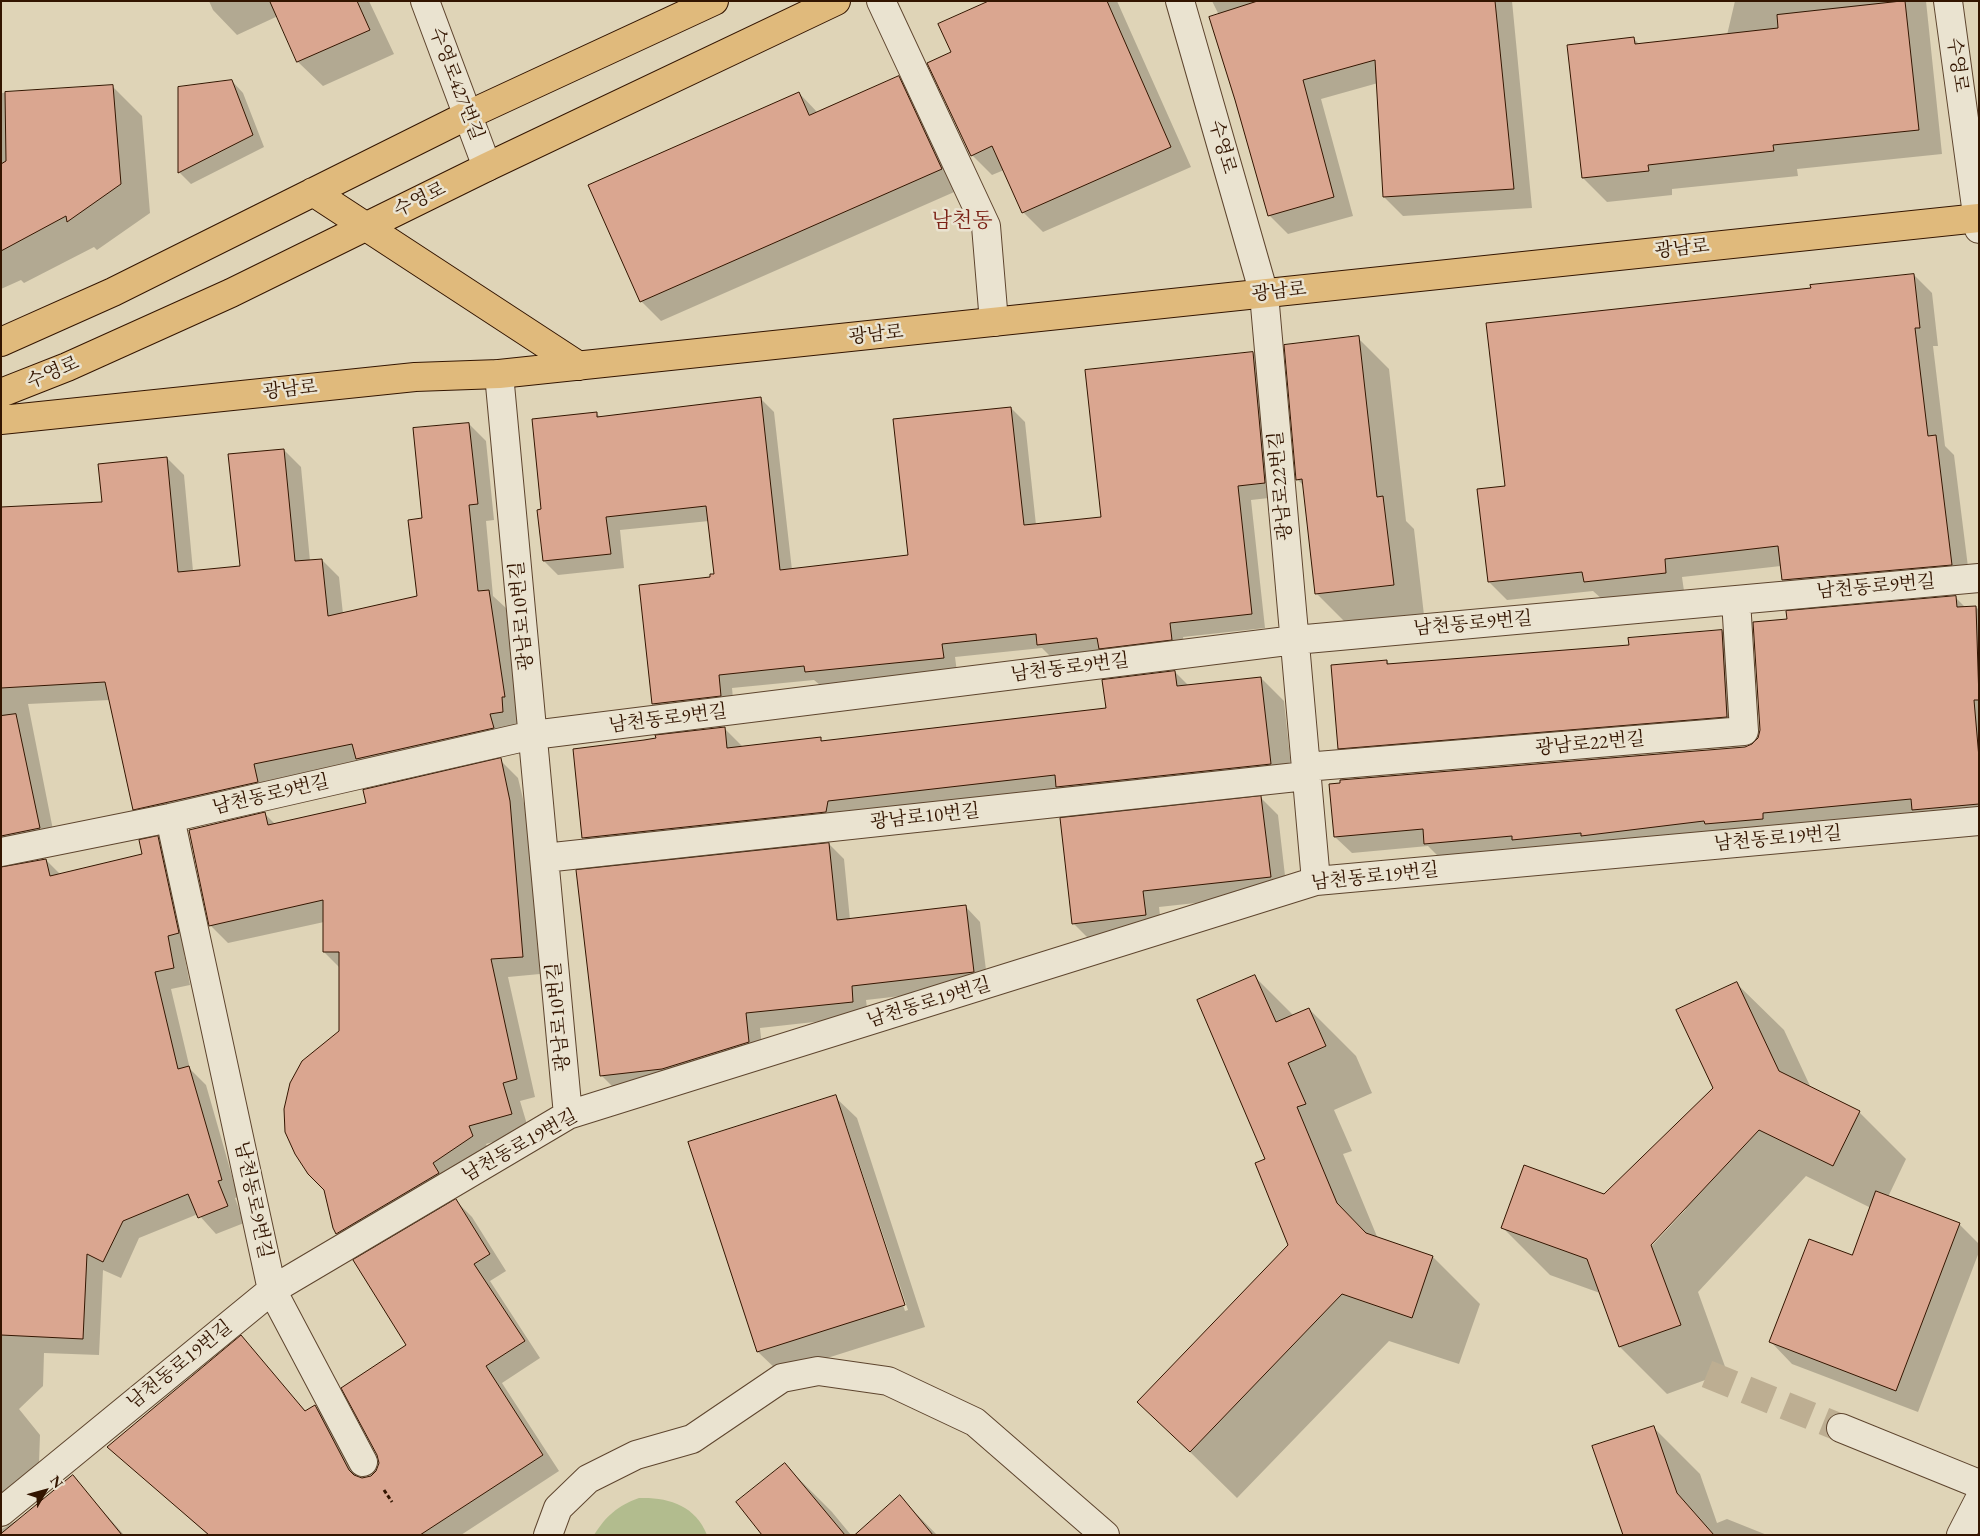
<!DOCTYPE html>
<meta charset="utf-8">
<style>
body{margin:0}
#map{position:relative;width:1980px;height:1536px;overflow:hidden;background:#dfd4b7;font-family:"EB Garamond",serif}
canvas{display:block}
.frame{position:absolute;inset:0;border:2px solid #331500;pointer-events:none}
.north{position:absolute;left:20px;top:1466px;width:50px;height:50px;-webkit-text-stroke:4px #eae3d0;paint-order:stroke;rotate:52deg;font-size:14px;font-weight:700;line-height:20px;text-align:center;color:#331500}
.north::after{content:'';display:block;margin:auto;width:18px;height:22px;background:#331500;clip-path:polygon(50% 0,100% 100%,50% 72%,0 100%)}
</style>
<div id="map">
<canvas width="1980" height="1536"></canvas>
<div class="frame"></div>
<div class="north">N</div>
</div>
<script>
const ctx = document.querySelector('canvas').getContext('2d');
ctx.lineJoin = 'round';
function fillPath(path, color) { ctx.fillStyle = color; ctx.fill(path, 'evenodd'); }
function stroke(path, color, width, dash) { ctx.strokeStyle = color; ctx.lineWidth = width; ctx.lineCap = dash ? 'butt' : 'round'; ctx.setLineDash(dash || []); ctx.stroke(path); }
function write(font, color, halo, rows, align = 'center') {
  ctx.font = font + ' "EB Garamond","Noto Serif KR",serif'; ctx.lineWidth = 5; ctx.setLineDash([]); ctx.textBaseline = 'middle'; ctx.strokeStyle = halo; ctx.fillStyle = color; for (const [text, x, y, turn = 0] of rows) {
    ctx.save(); ctx.translate(x, y); ctx.rotate((+turn || 0) * Math.PI / 180); ctx.textAlign = isNaN(turn) ? turn : align; if (halo) ctx.strokeText(text, 0, 0); ctx.fillText(text, 0, 0); ctx.restore();
  }
}
fillPath(new Path2D(`
 M 639,1498 C 668,1497 695,1505 707,1535 L 594,1535 C 606,1516 617,1506 639,1498 Z`), '#b2bc8e');
fillPath(new Path2D(`
 M 209,1 L 369,1 L 394,54 L 323,86 L 298,62 L 278,16 L 237,35 L 213,10 Z
 M 992,1 L 1117,1 L 1191,167 L 1043,232 L 1023,212 L 1004,170 L 992,175 L 972,155 L 953,53 Z
 M 1212,1 L 1512,1 L 1532,208 L 1403,216 L 1384,197 L 1378,83 L 1321,99 L 1353,216 L 1288,234 L 1269,215 L 1219,15 Z
 M 1735,1 L 1926,1 L 1942,154 L 1797,169 L 1798,176 L 1672,189 L 1672,195 L 1607,202 L 1583,178 L 1633,38 L 1640,45 L 1727,35 Z
 M 898,77 L 918,97 L 961,189 L 661,321 L 641,301 L 799,93 L 818,113 Z
 M 232,81 L 243,93 L 264,147 L 191,184 L 180,173 L 180,88 Z
 M 113,87 L 142,116 L 150,213 L 97,250 L 94,247 L 24,283 L 21,280 L 1,289 L 1,93 Z
 M 1914,275 L 1932,293 L 1938,346 L 1933,346 L 1945,446 L 1954,455 L 1970,583 L 1802,598 L 1783,580 L 1781,566 L 1682,577 L 1684,591 L 1603,600 L 1593,591 L 1507,600 L 1489,582 L 1506,487 L 1812,289 Z
 M 1358,338 L 1389,369 L 1406,521 L 1414,529 L 1424,615 L 1347,624 L 1316,593 L 1304,486 L 1297,479 Z
 M 1253,353 L 1267,367 L 1278,497 L 1251,500 L 1265,628 L 1183,637 L 1185,653 L 1052,658 L 1042,648 L 955,657 L 957,672 L 820,685 L 814,680 L 732,688 L 734,709 L 667,718 L 653,704 L 712,578 L 715,575 L 709,521 L 620,530 L 624,568 L 558,575 L 544,561 L 542,511 L 596,413 L 601,418 L 760,398 L 774,412 L 792,570 L 909,556 L 1011,408 L 1025,422 L 1036,525 L 1103,519 Z
 M 469,424 L 486,441 L 494,520 L 486,521 L 493,596 L 506,608 L 521,713 L 519,728 L 151,826 L 134,809 L 110,700 L 28,704 L 56,845 L 3,865 L 2,869 L 46,860 L 61,875 L 144,855 L 158,838 L 175,855 L 195,950 L 184,953 L 190,985 L 171,989 L 190,1069 L 206,1085 L 238,1197 L 235,1198 L 244,1223 L 216,1234 L 198,1214 L 139,1238 L 121,1278 L 103,1270 L 99,1355 L 44,1353 L 43,1386 L 19,1409 L 40,1435 L 38,1492 L 3,1523 L 2,1529 L 19,1519 L 20,1520 L 73,1477 L 124,1535 L 1,1535 L 1,509 L 104,503 L 167,458 L 184,475 L 193,571 L 241,567 L 284,450 L 301,467 L 310,561 L 322,560 L 339,577 L 343,614 L 418,597 L 424,519 Z
 M 1955,597 L 1966,608 L 1976,607 L 1979,610 L 1979,822 L 1442,860 L 1428,846 L 1352,853 L 1335,837 L 1746,748 L 1754,745 L 1759,739 L 1788,620 Z
 M 1722,631 L 1733,642 L 1738,727 L 1350,759 L 1339,748 L 1387,661 L 1390,665 L 1630,646 Z
 M 1175,672 L 1189,686 L 1261,678 L 1284,701 L 1293,786 L 606,860 L 584,838 L 657,739 L 724,728 L 743,747 L 820,739 L 824,742 L 1107,709 Z
 M 500,760 L 518,778 L 528,820 L 540,974 L 508,977 L 535,1097 L 520,1101 L 529,1131 L 486,1144 L 490,1154 L 355,1251 L 337,1233 L 340,968 L 324,952 L 324,922 L 228,943 L 211,926 L 265,814 L 276,825 L 367,804 Z
 M 1261,798 L 1278,815 L 1287,893 L 1159,907 L 1162,932 L 1090,940 L 1073,923 Z
 M 829,844 L 844,859 L 850,920 L 966,907 L 980,922 L 988,986 L 866,1000 L 868,1016 L 760,1028 L 763,1057 L 616,1090 L 601,1075 Z
 M 1255,977 L 1294,1016 L 1309,1009 L 1356,1056 L 1372,1093 L 1334,1110 L 1352,1151 L 1343,1154 L 1378,1239 L 1433,1257 L 1480,1304 L 1459,1364 L 1389,1341 L 1237,1498 L 1139,1402 L 1290,1245 L 1267,1160 Z
 M 1737,984 L 1784,1030 L 1811,1088 L 1859,1112 L 1906,1159 L 1888,1197 L 1959,1224 L 1979,1244 L 1979,1252 L 1918,1412 L 1792,1364 L 1771,1342 L 1853,1257 L 1871,1208 L 1806,1176 L 1698,1292 L 1727,1372 L 1667,1394 L 1620,1347 L 1600,1293 L 1550,1275 L 1503,1228 L 1604,1195 L 1714,1088 ZM 1685,1208 L 1686,1209 L 1648,1250 L 1646,1248 Z
 M 835,1097 L 857,1118 L 925,1327 L 780,1373 L 758,1352 ZM 843,1121 L 845,1121 L 908,1310 L 905,1311 Z
 M 456,1201 L 472,1217 L 506,1271 L 490,1281 L 540,1358 L 502,1383 L 559,1471 L 461,1535 L 208,1535 L 109,1447 L 241,1337 L 306,1412 L 315,1406 L 331,1423 L 361,1478 L 370,1477 L 378,1471 L 408,1345 Z
 M 1653,1427 L 1700,1474 L 1717,1523 L 1727,1519 L 1767,1535 L 1625,1535 Z
 M 785,1465 L 832,1512 L 851,1535 L 764,1535 Z
 M 900,1497 L 937,1535 L 857,1535 Z`), '#0003');
const building = new Path2D(`
 M 270,1 L 357,1 L 370,30 L 297,62 Z
 M 989,1 L 1107,1 L 1171,147 L 1022,213 L 992,146 L 971,156 L 927,63 L 951,52 L 938,24 Z
 M 1258,1 L 1495,1 L 1514,189 L 1383,197 L 1375,60 L 1303,80 L 1334,197 L 1268,216 L 1235,100 L 1209,17 Z
 M 1905,1 L 1919,130 L 1773,145 L 1774,151 L 1648,165 L 1649,171 L 1582,178 L 1567,45 L 1634,37 L 1635,44 L 1778,28 L 1777,15 Z
 M 899,76 L 942,169 L 640,302 L 588,185 L 799,92 L 809,115 Z
 M 232,80 L 253,135 L 178,173 L 178,87 Z
 M 113,85 L 121,184 L 67,222 L 66,216 L 1,251 L 1,164 L 6,161 L 5,92 Z
 M 1914,274 L 1920,328 L 1915,328 L 1928,436 L 1936,435 L 1952,565 L 1782,580 L 1778,546 L 1665,559 L 1666,573 L 1584,582 L 1582,572 L 1488,582 L 1477,489 L 1505,486 L 1486,323 L 1811,288 L 1810,285 Z
 M 1359,336 L 1377,497 L 1383,496 L 1394,585 L 1315,594 L 1302,479 L 1296,480 L 1284,345 Z
 M 1253,352 L 1265,483 L 1238,486 L 1252,614 L 1170,623 L 1172,640 L 1099,649 L 1097,638 L 1037,645 L 1036,634 L 942,644 L 944,658 L 805,672 L 804,666 L 719,675 L 721,696 L 652,704 L 639,585 L 710,577 L 710,574 L 714,574 L 706,506 L 606,517 L 611,554 L 543,561 L 537,510 L 541,509 L 532,419 L 597,412 L 597,417 L 761,397 L 780,570 L 908,555 L 893,419 L 1011,407 L 1024,525 L 1101,517 L 1085,370 Z
 M 469,423 L 478,504 L 469,505 L 478,591 L 489,590 L 505,697 L 502,697 L 503,712 L 490,714 L 494,728 L 356,759 L 352,744 L 254,764 L 258,782 L 133,810 L 105,682 L 1,688 L 1,507 L 102,502 L 98,464 L 167,457 L 178,572 L 240,566 L 228,454 L 284,449 L 295,561 L 322,559 L 328,616 L 417,596 L 408,520 L 422,518 L 413,428 Z
 M 1956,596 L 1957,607 L 1976,606 L 1979,700 L 1974,700 L 1979,758 L 1979,804 L 1912,810 L 1911,799 L 1763,813 L 1763,819 L 1705,824 L 1704,821 L 1581,836 L 1581,833 L 1512,840 L 1512,836 L 1424,844 L 1423,829 L 1334,837 L 1329,784 L 1340,783 L 1340,780 L 1745,747 L 1752,744 L 1758,738 L 1760,730 L 1753,622 L 1787,619 L 1786,611 Z
 M 1722,630 L 1727,717 L 1338,749 L 1331,665 L 1387,660 L 1387,664 L 1629,645 L 1628,638 Z
 M 1175,671 L 1177,686 L 1261,677 L 1271,764 L 1056,787 L 1055,775 L 828,801 L 826,812 L 582,838 L 573,749 L 644,740 L 656,738 L 655,735 L 725,727 L 727,748 L 821,737 L 821,741 L 1106,708 L 1102,680 Z
 M 16,714 L 40,828 L 1,836 L 1,716 Z
 M 501,758 L 510,801 L 523,957 L 491,959 L 517,1079 L 503,1083 L 512,1114 L 469,1126 L 473,1136 L 433,1163 L 439,1173 L 336,1234 L 333,1228 L 324,1190 L 308,1174 L 295,1154 L 285,1132 L 284,1109 L 290,1083 L 302,1061 L 339,1031 L 339,952 L 323,952 L 323,900 L 209,926 L 189,830 L 265,812 L 268,825 L 366,803 L 363,790 Z
 M 1261,796 L 1271,877 L 1143,891 L 1146,915 L 1072,924 L 1060,818 Z
 M 158,836 L 179,933 L 168,936 L 174,968 L 155,972 L 178,1069 L 189,1066 L 222,1180 L 218,1181 L 228,1206 L 198,1218 L 188,1194 L 123,1221 L 103,1262 L 87,1254 L 83,1339 L 1,1335 L 1,867 L 46,859 L 50,876 L 142,854 L 139,840 Z
 M 829,843 L 837,920 L 966,905 L 974,972 L 852,986 L 853,1002 L 746,1013 L 749,1042 L 662,1069 L 600,1076 L 576,870 Z
 M 1255,975 L 1276,1022 L 1309,1008 L 1326,1046 L 1288,1063 L 1306,1104 L 1297,1107 L 1337,1203 L 1366,1233 L 1433,1256 L 1412,1318 L 1342,1294 L 1190,1452 L 1137,1402 L 1288,1245 L 1255,1163 L 1265,1159 L 1197,1000 Z
 M 1737,982 L 1779,1071 L 1860,1111 L 1833,1166 L 1759,1130 L 1651,1245 L 1681,1325 L 1619,1347 L 1587,1259 L 1501,1228 L 1524,1165 L 1604,1194 L 1713,1088 L 1676,1010 Z
 M 836,1095 L 905,1305 L 757,1352 L 688,1142 Z
 M 1876,1191 L 1960,1223 L 1896,1391 L 1769,1342 L 1809,1239 L 1852,1255 Z
 M 456,1199 L 490,1254 L 474,1264 L 525,1341 L 486,1366 L 543,1455 L 420,1535 L 209,1535 L 107,1447 L 241,1335 L 305,1411 L 315,1405 L 349,1470 L 354,1475 L 362,1478 L 371,1476 L 376,1471 L 379,1463 L 377,1455 L 341,1388 L 406,1345 L 353,1260 Z
 M 1654,1426 L 1677,1493 L 1714,1535 L 1623,1535 L 1592,1446 Z
 M 785,1463 L 845,1535 L 762,1535 L 736,1502 Z
 M 73,1475 L 122,1535 L 1,1535 L 1,1534 Z
 M 900,1495 L 933,1535 L 855,1535 Z`);
fillPath(building, '#daa690');
stroke(building, '#331500', 1);
stroke(new Path2D(`
 M 1707,1374 L 1841,1428`), '#bdae92', 28, [28, 14]);
const minor = new Path2D(`
 M 425,1 L 487,167
 M 881,1 L 986,226 L 994,322
 M 1180,1 L 1264,294 L 1316,881
 M 1948,1 L 1979,229
 M 499,374 L 568,1115
 M 1305,767 L 1744,731 L 1736,600
 M 170,818 L 272,1290 L 363,1462
 M 1,852 L 170,818 L 533,735 L 1295,640 L 1979,578
 M 544,858 L 1306,776
 M 1841,1428 L 1979,1484
 M 1,1512 L 272,1290 L 568,1115 L 1316,881 L 1979,821
 M 548,1535 L 558,1508 L 588,1479 L 636,1455 L 692,1439 L 782,1378 L 818,1371 L 888,1381 L 975,1422 L 1105,1535
 M 1961,1535 L 1979,1500`);
const major = new Path2D(`
 M 313,192 L 579,366
 M 1,342 L 113,292 L 468,115 L 714,1
 M 1,393 L 67,367 L 231,293 L 487,167 L 836,1
 M 1,420 L 415,377 L 499,374 L 1979,218`);
stroke(minor, '#5e452e', 30);
stroke(major, '#331500', 30);
stroke(new Path2D(`
 M 384,1490 L 392,1502`), '#331500', 3, [4, 2.5]);
stroke(minor, '#eae3d0', 28);
stroke(major, '#e0ba7c', 28);
write('19px', '#331500', '#eae3d0', [
 ["수영로",1957,65,82],
 ["수영로427번길",456,84,69],
 ["수영로",1222,147,74],
 ["수영로",420,200,-26],
 ["광남로",1682,249,-6],
 ["광남로",1279,292,-6],
 ["광남로",876,335,-6],
 ["수영로",53,373,-23],
 ["광남로",290,390,-6],
 ["광남로22번길",1281,486,-95],
 ["남천동로9번길",1876,587,-5],
 ["광남로10번길",522,616,-95],
 ["남천동로9번길",1473,624,-5],
 ["남천동로9번길",1070,668,-7],
 ["남천동로9번길",668,719,-7],
 ["광남로22번길",1590,744,-5],
 ["남천동로9번길",271,795,-13],
 ["광남로10번길",925,817,-6],
 ["남천동로19번길",1778,839,-5],
 ["남천동로19번길",1375,877,-6],
 ["남천동로19번길",929,1003,-17],
 ["광남로10번길",559,1017,-95],
 ["남천동로19번길",520,1146,-29],
 ["남천동로9번길",253,1200,78],
 ["남천동로19번길",180,1365,-39]
]);
write('21px', '#7a1f14', '#eae3d0', [
 ["남천동",962,221]
]);
</script>
